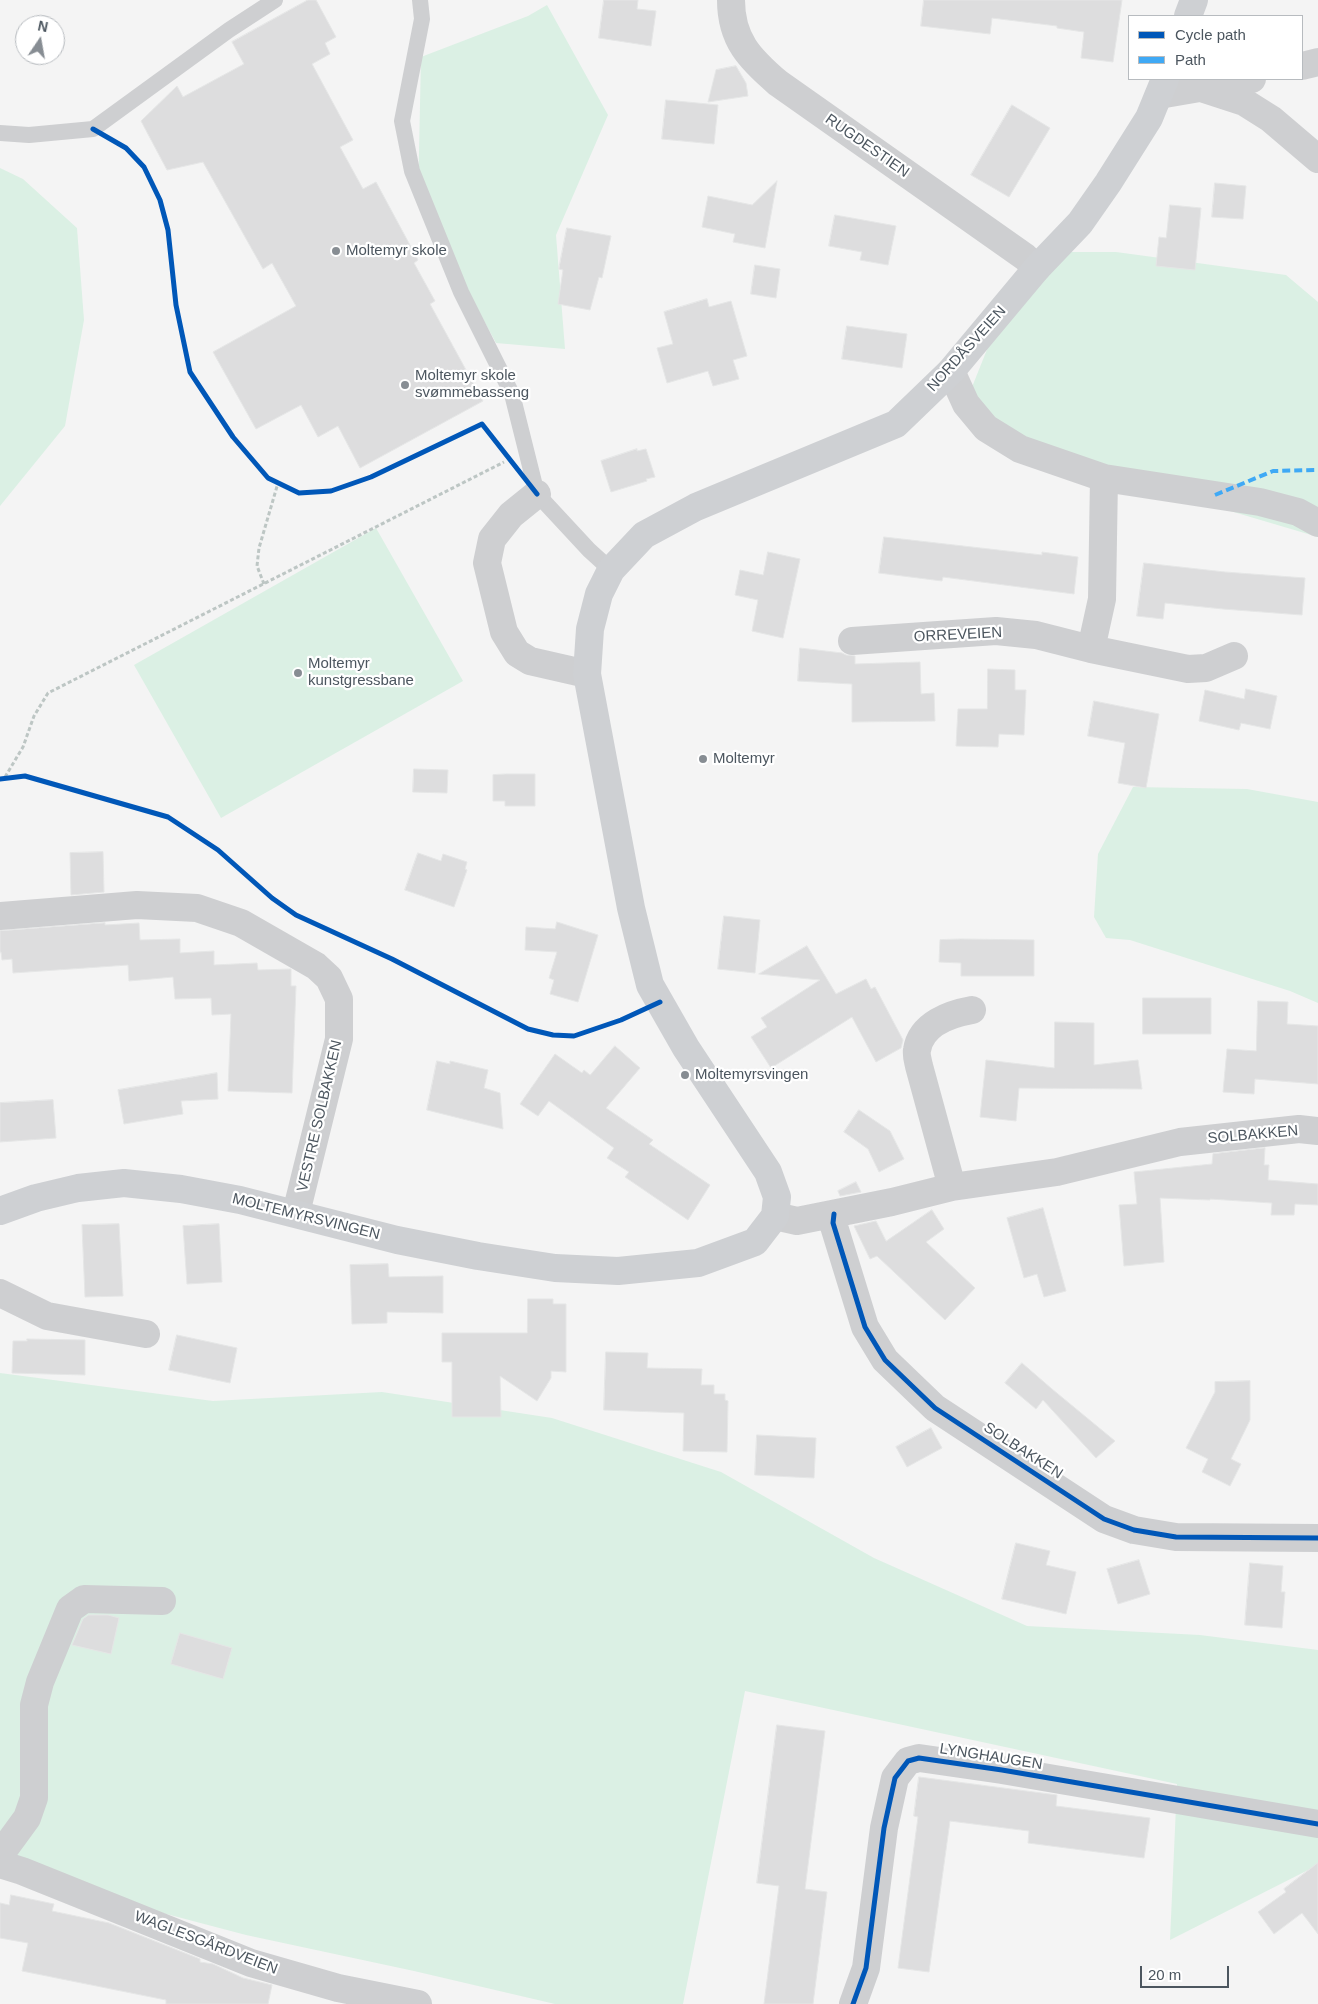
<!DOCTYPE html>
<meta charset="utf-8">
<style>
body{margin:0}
#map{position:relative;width:1318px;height:2004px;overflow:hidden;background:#f4f4f4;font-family:Arial,sans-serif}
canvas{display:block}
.legend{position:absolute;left:1128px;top:15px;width:175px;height:65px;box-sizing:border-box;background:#fff;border:1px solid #b7bbbf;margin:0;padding:6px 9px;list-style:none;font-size:15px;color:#4c565f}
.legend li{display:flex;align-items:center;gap:10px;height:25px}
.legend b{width:25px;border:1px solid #b7bbbf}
.north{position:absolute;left:15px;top:15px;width:50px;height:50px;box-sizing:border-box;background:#fff;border:1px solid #b7bbbf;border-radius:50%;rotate:12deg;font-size:14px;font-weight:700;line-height:20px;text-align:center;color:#4c565f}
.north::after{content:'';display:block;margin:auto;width:18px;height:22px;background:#878d93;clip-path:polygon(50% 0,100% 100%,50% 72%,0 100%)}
.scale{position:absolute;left:1140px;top:1966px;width:89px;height:22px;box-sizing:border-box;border:2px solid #4c565f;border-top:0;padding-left:6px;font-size:15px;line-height:18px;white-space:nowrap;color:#4c565f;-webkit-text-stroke:4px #fff;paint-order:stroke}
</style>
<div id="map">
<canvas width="1318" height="2004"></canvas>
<ul class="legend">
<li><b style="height:6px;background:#0057b8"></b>Cycle path</li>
<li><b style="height:6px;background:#3fa9f5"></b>Path</li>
</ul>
<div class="north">N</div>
<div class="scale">20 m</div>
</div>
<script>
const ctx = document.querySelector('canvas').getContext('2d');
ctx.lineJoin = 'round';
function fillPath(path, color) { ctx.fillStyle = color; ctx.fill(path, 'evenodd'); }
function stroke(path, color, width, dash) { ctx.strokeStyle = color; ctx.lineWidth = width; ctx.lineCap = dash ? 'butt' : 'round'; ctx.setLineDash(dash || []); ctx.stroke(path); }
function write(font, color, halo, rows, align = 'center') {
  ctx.font = font + ' Arial,sans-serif'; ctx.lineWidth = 4.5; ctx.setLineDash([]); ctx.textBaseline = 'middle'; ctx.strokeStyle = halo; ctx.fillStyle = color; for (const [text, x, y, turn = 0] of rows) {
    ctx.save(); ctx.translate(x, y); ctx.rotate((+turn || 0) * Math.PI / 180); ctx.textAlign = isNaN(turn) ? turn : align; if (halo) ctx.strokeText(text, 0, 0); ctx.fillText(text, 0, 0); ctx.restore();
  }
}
fillPath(new Path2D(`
 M 547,5 L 608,115 L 556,235 L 565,349 L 496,343 L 418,200 L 421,57 L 528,16 Z
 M 0,168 L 23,179 L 77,228 L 84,320 L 65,426 L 0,506 Z
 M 1026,252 L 1116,252 L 1286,275 L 1318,302 L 1318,537 L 1220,508 L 1051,473 L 968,397 Z
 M 376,528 L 463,681 L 221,818 L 134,665 Z
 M 1133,787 L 1247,789 L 1318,802 L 1318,1003 L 1290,991 L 1130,940 L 1106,938 L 1094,917 L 1098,854 Z
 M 0,1373 L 213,1401 L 382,1392 L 552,1418 L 721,1472 L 874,1558 L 1027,1626 L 1200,1635 L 1318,1650 L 1318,1865 L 1170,1940 L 1177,1784 L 745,1691 L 683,2004 L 555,2004 L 414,1971 L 246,1935 L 79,1891 L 0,1877 Z`), '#dbf0e4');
const building = new Path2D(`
 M 308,0 L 316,0 L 336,37 L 325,43 L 330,54 L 312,64 L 353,140 L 340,147 L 363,189 L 376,182 L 418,260 L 414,263 L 435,301 L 430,304 L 483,401 L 360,468 L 338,426 L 318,437 L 301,405 L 256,429 L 213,352 L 296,306 L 272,263 L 263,269 L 203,162 L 167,170 L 141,121 L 177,86 L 183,97 L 244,64 L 232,42 Z
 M 604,0 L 638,0 L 637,9 L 656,11 L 651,46 L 599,38 Z
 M 924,0 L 1122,0 L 1113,62 L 1081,58 L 1084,32 L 1057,28 L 1057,26 L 992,18 L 990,34 L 921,26 Z
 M 736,66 L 746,83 L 748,96 L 708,102 L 716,70 Z
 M 666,100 L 718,105 L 714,144 L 662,139 Z
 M 1012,105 L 1050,128 L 1009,197 L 971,175 Z
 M 777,181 L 765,248 L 733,242 L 735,234 L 702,227 L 708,196 L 752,205 Z
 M 1215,183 L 1246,186 L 1243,219 L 1212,217 Z
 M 1170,205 L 1201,208 L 1195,270 L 1156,266 L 1159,237 L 1166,238 Z
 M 835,215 L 896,226 L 888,265 L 860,260 L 862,252 L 829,246 Z
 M 567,228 L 611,236 L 602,278 L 599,277 L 590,310 L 558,304 L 563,270 L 559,269 Z
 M 755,265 L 780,269 L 776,298 L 751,294 Z
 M 707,299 L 709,307 L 731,301 L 747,356 L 733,360 L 739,379 L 713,386 L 708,371 L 667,383 L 657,348 L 673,344 L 664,312 Z
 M 847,326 L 907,334 L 902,368 L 842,359 Z
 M 637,449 L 637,451 L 646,449 L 655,477 L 646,479 L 647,481 L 611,492 L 601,461 Z
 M 884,537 L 1042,555 L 1042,552 L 1078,557 L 1074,594 L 943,577 L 942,581 L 879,573 Z
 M 768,552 L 800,559 L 783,638 L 752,631 L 758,600 L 735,595 L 740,570 L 763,575 Z
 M 1144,563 L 1225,572 L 1305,578 L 1302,615 L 1223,609 L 1165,603 L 1163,619 L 1137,616 Z
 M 800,648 L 842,653 L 846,655 L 855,656 L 855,664 L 920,662 L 921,694 L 934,693 L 935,721 L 852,722 L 852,684 L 798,681 Z
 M 988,669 L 1015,670 L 1015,690 L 1026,690 L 1024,735 L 999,734 L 998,747 L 956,746 L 958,709 L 987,709 Z
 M 1246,689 L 1277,696 L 1270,729 L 1241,723 L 1239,730 L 1199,721 L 1205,690 L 1244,699 Z
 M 1094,701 L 1159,714 L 1146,788 L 1118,783 L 1125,743 L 1088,736 Z
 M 414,769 L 448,770 L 447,793 L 413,792 Z
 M 506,774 L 535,774 L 535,806 L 505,806 L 505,801 L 493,801 L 493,775 Z
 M 103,852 L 104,892 L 71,895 L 70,853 Z
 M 418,853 L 441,861 L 443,854 L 467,862 L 465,869 L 467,870 L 454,907 L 405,890 Z
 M 724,916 L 760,920 L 755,973 L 718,969 Z
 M 557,922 L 598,935 L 578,1002 L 550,994 L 554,980 L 549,978 L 557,952 L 525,950 L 526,927 L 555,929 Z
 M 105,923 L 105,925 L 139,923 L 140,940 L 180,939 L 180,953 L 214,951 L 214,965 L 257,963 L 258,970 L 291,969 L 291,986 L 296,986 L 292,1093 L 228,1091 L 231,1014 L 212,1015 L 211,998 L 175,999 L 173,977 L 129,981 L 128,965 L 13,973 L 12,959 L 2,960 L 1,952 L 0,952 L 0,931 Z
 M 961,939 L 1034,940 L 1034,976 L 961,976 L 961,963 L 939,962 L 940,940 Z
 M 807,946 L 836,994 L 866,979 L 871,989 L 875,987 L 903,1040 L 901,1048 L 876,1062 L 852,1017 L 771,1068 L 751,1037 L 767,1027 L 761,1018 L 820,980 L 759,974 Z
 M 1143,998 L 1211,998 L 1211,1034 L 1143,1034 Z
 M 1258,1001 L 1288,1002 L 1287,1024 L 1318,1026 L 1318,1084 L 1255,1079 L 1254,1094 L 1223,1092 L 1227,1049 L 1256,1051 Z
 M 1055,1022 L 1094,1023 L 1094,1065 L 1138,1060 L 1142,1089 L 1019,1088 L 1016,1121 L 980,1117 L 986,1060 L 1054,1068 Z
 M 615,1046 L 640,1068 L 606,1108 L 653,1140 L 649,1144 L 710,1185 L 688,1220 L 625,1177 L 629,1172 L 607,1158 L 614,1148 L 549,1101 L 538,1116 L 520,1104 L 555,1054 L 582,1073 L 584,1070 L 590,1075 Z
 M 437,1061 L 450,1064 L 450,1061 L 488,1070 L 484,1088 L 500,1093 L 503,1129 L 427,1110 Z
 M 217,1073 L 218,1099 L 181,1101 L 183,1114 L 124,1124 L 118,1090 Z
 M 53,1100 L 56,1138 L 0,1142 L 0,1103 Z
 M 859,1110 L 890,1131 L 904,1159 L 879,1172 L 868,1149 L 844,1132 Z
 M 1265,1148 L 1264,1165 L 1269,1165 L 1268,1180 L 1318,1184 L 1318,1205 L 1295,1204 L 1294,1215 L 1271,1215 L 1272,1203 L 1210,1199 L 1210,1200 L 1160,1198 L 1164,1262 L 1124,1266 L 1119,1205 L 1137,1204 L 1134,1172 L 1212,1164 L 1213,1154 Z
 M 856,1182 L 861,1192 L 840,1196 L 838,1191 Z
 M 1043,1208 L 1066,1291 L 1044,1297 L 1037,1274 L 1024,1278 L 1007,1218 Z
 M 932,1210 L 944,1229 L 926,1242 L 975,1288 L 945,1320 L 877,1256 L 870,1259 L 854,1226 L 876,1221 L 886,1241 Z
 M 119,1224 L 123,1296 L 85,1297 L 82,1225 Z
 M 219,1224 L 222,1282 L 187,1284 L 183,1226 Z
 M 388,1264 L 389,1277 L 443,1276 L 443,1313 L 387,1312 L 387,1323 L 352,1324 L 350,1265 Z
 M 528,1299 L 553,1299 L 553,1304 L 566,1304 L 566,1372 L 551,1371 L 551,1378 L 537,1401 L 500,1376 L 501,1417 L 452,1417 L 452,1362 L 442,1362 L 442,1333 L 527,1333 Z
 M 177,1335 L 237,1348 L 230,1383 L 169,1370 Z
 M 27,1339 L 85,1340 L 85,1375 L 12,1373 L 13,1341 L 27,1341 Z
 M 606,1352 L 648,1353 L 647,1368 L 702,1369 L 701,1385 L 714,1385 L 714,1394 L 725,1394 L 725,1400 L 728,1401 L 727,1452 L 683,1451 L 684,1413 L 604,1410 Z
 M 1022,1363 L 1052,1389 L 1115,1441 L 1096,1458 L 1043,1400 L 1036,1409 L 1005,1383 Z
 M 1250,1381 L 1250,1420 L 1231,1459 L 1241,1464 L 1230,1486 L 1202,1472 L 1208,1459 L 1186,1448 L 1215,1392 L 1215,1382 Z
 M 931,1428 L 942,1448 L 907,1467 L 896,1447 Z
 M 757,1435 L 816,1438 L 814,1478 L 755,1475 Z
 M 1016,1543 L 1050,1551 L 1046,1565 L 1076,1572 L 1066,1614 L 1002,1599 Z
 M 1139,1560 L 1150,1594 L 1118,1604 L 1107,1569 Z
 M 1250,1563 L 1283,1566 L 1281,1592 L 1285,1592 L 1282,1628 L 1245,1625 Z
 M 89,1615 L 108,1615 L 119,1618 L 111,1654 L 72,1645 L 83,1619 Z
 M 180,1633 L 232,1648 L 223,1679 L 171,1664 Z
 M 777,1725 L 825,1731 L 805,1889 L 827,1892 L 813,2004 L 764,2004 L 779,1886 L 757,1883 Z
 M 919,1777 L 1057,1795 L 1056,1806 L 1150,1818 L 1144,1858 L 1028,1843 L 1029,1831 L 950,1821 L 929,1972 L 898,1968 L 918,1817 L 914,1816 Z
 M 1318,1863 L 1318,1934 L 1302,1913 L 1274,1934 L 1258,1912 L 1286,1892 L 1284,1889 Z
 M 11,1895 L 54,1904 L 52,1911 L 109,1923 L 200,1959 L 200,1962 L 213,1964 L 243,1978 L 272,1985 L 268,2004 L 166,2004 L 166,2000 L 22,1971 L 28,1943 L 0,1938 L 0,1903 L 9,1905 Z`);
fillPath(building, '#ddddde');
stroke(building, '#e5e6e6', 1);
stroke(new Path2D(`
 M 264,584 L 257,566 L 259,548 L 278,483
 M 5,777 L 23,747 L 34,716 L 48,693 L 504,462`), '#bdc6c4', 3, [4, 2.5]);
stroke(new Path2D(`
 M 420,0 L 422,19 L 402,121 L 412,171 L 461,292 L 512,394 L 537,494 L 589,550 L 611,570
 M 0,133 L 29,135 L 93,129 L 229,30 L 275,0`), '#cecfd1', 16);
stroke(new Path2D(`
 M 731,0 C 731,40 750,59 778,83 L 1025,257 L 1037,268
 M 1302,66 L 1318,62
 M 1201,88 L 1244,102 L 1271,119 L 1318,159
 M 1159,95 L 1252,79
 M 951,371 L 966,404 L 986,428 L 1020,449 L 1104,478 L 1260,502 L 1298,512 L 1318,523
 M 537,494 L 511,515 L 492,539 L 487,563 L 504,632 L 517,653 L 530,661 L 587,674
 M 852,641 L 996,631 L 1036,635 L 1091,649 L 1188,669 L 1206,668 L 1234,656
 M 1091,649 L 1102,599 L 1104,478
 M 0,916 L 137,905 L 197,908 L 241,923 L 316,966 L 329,978 L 339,999 L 339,1039 L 296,1213
 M 952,1187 L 919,1066 C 918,1061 916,1055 917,1050 C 921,1024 950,1014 972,1010
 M 834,1214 L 833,1223 L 865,1327 L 885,1360 L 935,1408 L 1104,1519 L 1134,1530 L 1176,1537 L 1318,1538
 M 775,1216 L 797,1221 L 892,1202 L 952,1187 L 1057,1172 L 1180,1142 L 1299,1129 L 1318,1131
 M 0,1293 L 47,1316 L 146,1334
 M 0,1855 L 27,1818 L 34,1798 L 34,1705 L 40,1682 L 70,1609 L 84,1599 L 162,1601
 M 0,1864 L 22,1871 L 251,1963 L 338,1988 L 418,2004
 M 853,2004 L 866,1968 L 884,1828 L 895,1778 L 908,1761 L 919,1758 L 1002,1770 L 1318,1824`), '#cecfd1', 28);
stroke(new Path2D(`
 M 1188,16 L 1194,0
 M 0,1211 L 36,1198 L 78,1188 L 124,1183 L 181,1189 L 240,1200 L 397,1240 L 478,1256 L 555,1268 L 618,1271 L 698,1263 L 755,1242 L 775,1216 L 777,1197 L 768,1172 L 686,1048 L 650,985 L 631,908 L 587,674 L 590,629 L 599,594 L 611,570 L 644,535 L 696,507 L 896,424 L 951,371 L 1037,268 L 1080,223 L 1108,183 L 1149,118 L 1165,79`), '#ced0d3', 28);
stroke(new Path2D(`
 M 1215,495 L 1273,471 L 1318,470`), '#3fa9f5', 4, [8, 4]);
stroke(new Path2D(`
 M 93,129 L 126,148 L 144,167 L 160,200 L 168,230 L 176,305 L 190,372 L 233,437 L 268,478 L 299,493 L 331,491 L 371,477 L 482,424 L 537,494
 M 0,779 L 25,776 L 168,817 L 218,850 L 272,898 L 296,915 L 392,959 L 528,1029 L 553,1035 L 574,1036 L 621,1020 L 660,1002
 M 834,1214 L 833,1223 L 865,1327 L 885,1360 L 935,1408 L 1104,1519 L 1134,1530 L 1176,1537 L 1318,1538
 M 853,2004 L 866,1968 L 884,1828 L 895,1778 L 908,1761 L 919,1758 L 1002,1770 L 1318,1824`), '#0057b8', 5);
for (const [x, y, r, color] of [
 [336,251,5,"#878d93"],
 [405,385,5,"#878d93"],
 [298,673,5,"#878d93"],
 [703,759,5,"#878d93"],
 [685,1075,5,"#878d93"]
]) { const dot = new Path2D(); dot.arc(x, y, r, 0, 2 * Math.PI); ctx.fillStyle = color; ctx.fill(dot); stroke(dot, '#fff', 2); }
write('15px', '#4c565f', '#fff', [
 ["RUGDESTIEN",867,146,35],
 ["NORDÅSVEIEN",967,349,-48],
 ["ORREVEIEN",958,635,-3],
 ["VESTRE SOLBAKKEN",320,1116,-77],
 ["SOLBAKKEN",1253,1135,-5],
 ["MOLTEMYRSVINGEN",306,1217,14],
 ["SOLBAKKEN",1023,1451,33],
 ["LYNGHAUGEN",991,1757,9],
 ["WAGLESGÅRDVEIEN",206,1943,21]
]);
write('15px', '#4c565f', '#fff', [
 ["Moltemyr skole",346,251],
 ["Moltemyr skole",415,376],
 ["svømmebasseng",415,393],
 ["Moltemyr",308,664],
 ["kunstgressbane",308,681],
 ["Moltemyr",713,759],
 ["Moltemyrsvingen",695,1075]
], 'left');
</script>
